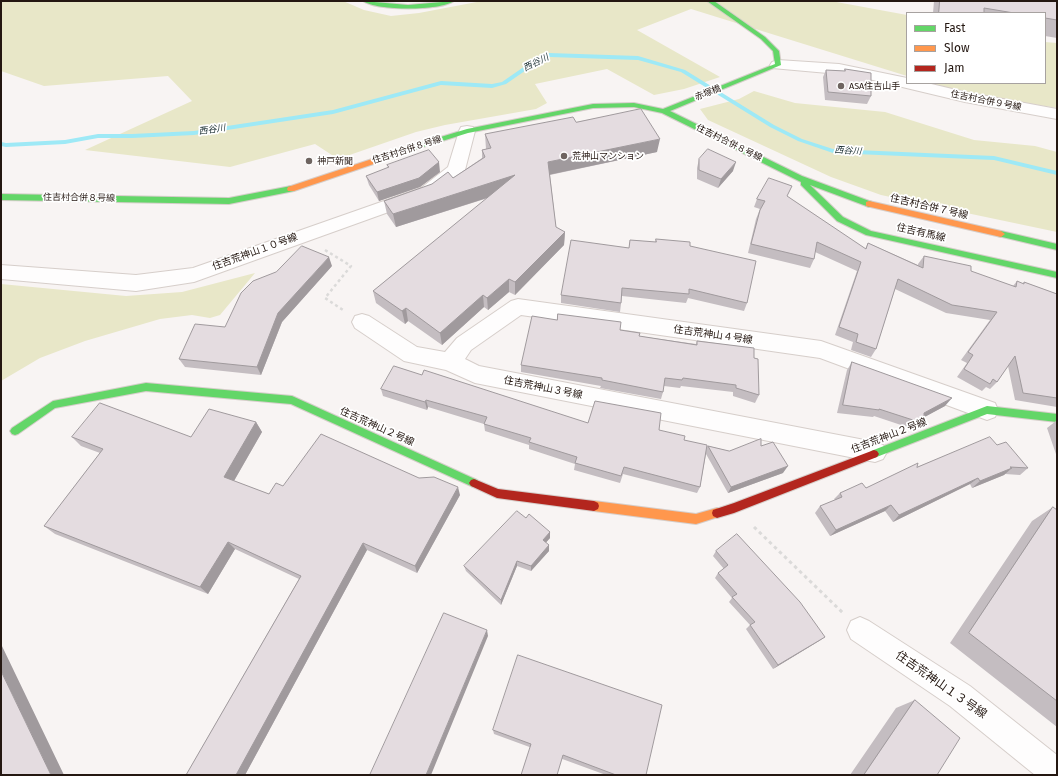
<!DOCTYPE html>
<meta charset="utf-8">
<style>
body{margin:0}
#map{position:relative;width:1058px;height:776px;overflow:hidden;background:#f8f4f3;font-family:"Fira Sans",sans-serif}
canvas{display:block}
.frame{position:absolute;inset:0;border:2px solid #241711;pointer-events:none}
.legend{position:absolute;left:906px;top:12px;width:140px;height:72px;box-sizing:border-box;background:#fff;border:1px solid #a7a2a0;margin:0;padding:5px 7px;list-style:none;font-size:12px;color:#241711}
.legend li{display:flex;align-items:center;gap:8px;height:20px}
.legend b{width:20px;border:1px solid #a7a2a0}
</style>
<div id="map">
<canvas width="1058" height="776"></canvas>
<div class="frame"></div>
<ul class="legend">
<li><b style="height:5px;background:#63d668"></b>Fast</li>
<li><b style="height:5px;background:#ff974d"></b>Slow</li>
<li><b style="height:5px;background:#b3261e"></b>Jam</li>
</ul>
</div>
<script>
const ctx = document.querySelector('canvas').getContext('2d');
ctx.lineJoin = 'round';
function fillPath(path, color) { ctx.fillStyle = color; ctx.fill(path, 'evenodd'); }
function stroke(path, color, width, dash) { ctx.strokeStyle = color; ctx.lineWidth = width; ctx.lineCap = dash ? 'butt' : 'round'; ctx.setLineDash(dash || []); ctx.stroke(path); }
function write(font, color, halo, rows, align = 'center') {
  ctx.font = font + ' "Fira Sans","Noto Sans JP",sans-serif'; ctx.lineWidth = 3.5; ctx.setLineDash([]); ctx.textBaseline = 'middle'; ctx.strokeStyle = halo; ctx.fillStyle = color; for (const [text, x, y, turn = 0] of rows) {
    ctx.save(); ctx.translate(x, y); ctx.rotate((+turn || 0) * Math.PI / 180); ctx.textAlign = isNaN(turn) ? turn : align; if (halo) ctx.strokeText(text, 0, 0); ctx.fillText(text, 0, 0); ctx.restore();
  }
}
fillPath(new Path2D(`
 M 1,1 L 343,1 L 364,10 L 391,16 L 419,13 L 482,1 L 831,1 L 907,15 L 907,76 L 691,9 L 637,30 L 720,77 L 684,89 L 654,95 L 607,69 L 535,84 L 547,103 L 536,109 L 445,125 L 416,132 L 338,159 L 315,144 L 230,167 L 85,150 L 192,101 L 168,76 L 44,86 L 1,71 Z
 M 1045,42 L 1057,43 L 1057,108 L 957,92 L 930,83 L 1045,83 Z
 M 754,91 L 795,103 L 885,112 L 974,140 L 1035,146 L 1057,152 L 1057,232 L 881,195 L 831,177 L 708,120 L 700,109 L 739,99 Z
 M 255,273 L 220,315 L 210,318 L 192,315 L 160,319 L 85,341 L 40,358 L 1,381 L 1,284 L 126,296 L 182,292 Z`), '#e8e7c8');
fillPath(new Path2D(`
 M 549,53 L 638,56 L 685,70 L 774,125 L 802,139 L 833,149 L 994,156 L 1057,171 L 1057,175 L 994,160 L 833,153 L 798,141 L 770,127 L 681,72 L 638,60 L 550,57 L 532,66 L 506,84 L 492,88 L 441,85 L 333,114 L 194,135 L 132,138 L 98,138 L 65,144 L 6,147 L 1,146 L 1,142 L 6,143 L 65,140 L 98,134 L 132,134 L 194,131 L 333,110 L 441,81 L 492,84 L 502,82 L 528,64 Z`), '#9ee9f6');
const street = new Path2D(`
 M 778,60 L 839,64 L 907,78 L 907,83 L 927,83 L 965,92 L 1057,109 L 1057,119 L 965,102 L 873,80 L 839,74 L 772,68 L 770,65 L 772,62 Z
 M 467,126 L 473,127 L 475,131 L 465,170 L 462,174 L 433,196 L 194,282 L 136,291 L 1,279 L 1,265 L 136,275 L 193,268 L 421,188 L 448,167 L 459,131 L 461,127 Z
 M 518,299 L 821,341 L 995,403 L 998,410 L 995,417 L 987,420 L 820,358 L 521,315 L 471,350 L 465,359 L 479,366 L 875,442 L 883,445 L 887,452 L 883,459 L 875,462 L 475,383 L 446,370 L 404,361 L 355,328 L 352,322 L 355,316 L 362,314 L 369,316 L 417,347 L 445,352 L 457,338 L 511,301 Z
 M 860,617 L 869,621 L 970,686 L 1057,755 L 1057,775 L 1035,775 L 950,706 L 851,639 L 847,630 L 851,621 Z`);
const fast = new Path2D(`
 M 363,1 L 408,5 L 454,1 C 440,11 377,11 363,1 Z
 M 707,1 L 714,1 L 765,37 L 779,51 L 781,65 L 670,111 L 802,176 L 872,202 L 872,206 L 869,207 L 810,185 L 843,217 L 871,231 L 1057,272 L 1057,278 L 866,235 L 837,221 L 801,185 L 801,182 L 662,113 L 634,107 L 593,108 L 468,133 L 410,151 L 406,149 L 408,147 L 467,129 L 593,104 L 634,103 L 663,109 L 775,64 L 773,51 L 761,39 Z
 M 291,186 L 294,187 L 294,191 L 229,204 L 1,200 L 1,194 L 229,198 Z
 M 1001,231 L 1057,244 L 1057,250 L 998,236 L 997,234 L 998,232 Z
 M 146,383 L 292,396 L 477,480 L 479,483 L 477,486 L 474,487 L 471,486 L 291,404 L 146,391 L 55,408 L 18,434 L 15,435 L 12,434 L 10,431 L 12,428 L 53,401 Z
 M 987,406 L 1057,414 L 1057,422 L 987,414 L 874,458 L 871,457 L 869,454 L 871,451 Z`);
const slow = new Path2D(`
 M 408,147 L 412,147 L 414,149 L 412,151 L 294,191 L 288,191 L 287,189 L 288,187 Z
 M 869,201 L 1001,231 L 1005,234 L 1001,237 L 866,206 L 866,202 Z
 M 594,501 L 696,514 L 717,508 L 721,510 L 722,513 L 721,516 L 696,524 L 594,511 L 590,509 L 589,506 L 590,503 Z`);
const jam = new Path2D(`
 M 874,450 L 877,451 L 879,454 L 877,457 L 734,513 L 717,518 L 713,516 L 712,513 L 713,510 L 734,503 Z
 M 474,479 L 498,489 L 594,501 L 598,503 L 599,506 L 598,509 L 594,511 L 497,498 L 471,486 L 469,483 L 471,480 Z`);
stroke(street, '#d6ceca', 2);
stroke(fast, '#d6ceca', 2);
stroke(slow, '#d6ceca', 2);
stroke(jam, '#d6ceca', 2);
stroke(new Path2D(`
 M 325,250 L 351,266 L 325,298 L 343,310`), '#dbdad9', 2.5, [3, 3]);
stroke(new Path2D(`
 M 754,527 L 843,613`), '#dbdad9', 3, [3.5, 3.5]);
fillPath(street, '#fefdfd');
fillPath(fast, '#63d668');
fillPath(slow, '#ff974d');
fillPath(jam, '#b3261e');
fillPath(new Path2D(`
 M 934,1 L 1057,1 L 1057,38 L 1045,36 L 1045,13 L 933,13 Z
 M 845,69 L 871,96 L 867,104 L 825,100 L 823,77 L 826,70 L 844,71 Z
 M 576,122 L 657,152 L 550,175 L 556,227 L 565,232 L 564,245 L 515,295 L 509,292 L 488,310 L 484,307 L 442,345 L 408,321 L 405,324 L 376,303 L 373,291 L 488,198 L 396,227 L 387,214 L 384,201 L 453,178 L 482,158 L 482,150 L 486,149 L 485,134 Z
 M 699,159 L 733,171 L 718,188 L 697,179 L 697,168 Z
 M 387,165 L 440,172 L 420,187 L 379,201 L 369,185 L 366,176 L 388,168 Z
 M 788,197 L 865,249 L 868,243 L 918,265 L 918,264 L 924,256 L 1013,286 L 1017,281 L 1023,284 L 1024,282 L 1057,294 L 1057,407 L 1015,400 L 1008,366 L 997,382 L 990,389 L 986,387 L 982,391 L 957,377 L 967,363 L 961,360 L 990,320 L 946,313 L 895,289 L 876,349 L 871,357 L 851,350 L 853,342 L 835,335 L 857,271 L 815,252 L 814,259 L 810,268 L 748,253 L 756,219 L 760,209 L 754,207 L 757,199 Z
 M 656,239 L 690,246 L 747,303 L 744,311 L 688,298 L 686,303 L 622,296 L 620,312 L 561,303 L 561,295 L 629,248 L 630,240 L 655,242 Z
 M 332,266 L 282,322 L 261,375 L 185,367 L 179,359 L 225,327 Z
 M 620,330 L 639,336 L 696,344 L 697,341 L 754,358 L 759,395 L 755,403 L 733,396 L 733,392 L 681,386 L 680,388 L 664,386 L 663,392 L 661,399 L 600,388 L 601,386 L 521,372 L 521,365 Z
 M 852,362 L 945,406 L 924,417 L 917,425 L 910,428 L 874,416 L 873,417 L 837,413 L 847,370 Z
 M 381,389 L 588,423 L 659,430 L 684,440 L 729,451 L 761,446 L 783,473 L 728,493 L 706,454 L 700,487 L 697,493 L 623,474 L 620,483 L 574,470 L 575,464 L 529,449 L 529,445 L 485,431 L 484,424 L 428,407 L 427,410 L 383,396 Z
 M 1056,421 L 1057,421 L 1057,457 L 1047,428 Z
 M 256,422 L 262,432 L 234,481 L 269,494 L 283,486 L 419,478 L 460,495 L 417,573 L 367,550 L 245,775 L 186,775 L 299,579 L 235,549 L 208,594 L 55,534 L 44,526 L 100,453 L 81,446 L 72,437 L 191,437 Z
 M 997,445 L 1028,468 L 1020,475 L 1005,474 L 1004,475 L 972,488 L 970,484 L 893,522 L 885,511 L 830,536 L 815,513 L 820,506 L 835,500 L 834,499 L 840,493 L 866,488 L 917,467 Z
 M 1053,507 L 1055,509 L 1057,507 L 1057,727 L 950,643 L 1032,521 Z
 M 526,518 L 550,532 L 550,538 L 546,542 L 549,551 L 531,571 L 517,566 L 501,605 L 466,571 L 464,566 Z
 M 716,551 L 825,637 L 819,641 L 773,669 L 746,629 L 750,625 L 729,602 L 732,598 L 715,578 L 718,573 L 724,569 L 713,556 Z
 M 915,700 L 937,775 L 850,775 L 896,708 Z
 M 493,730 L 646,775 L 606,775 L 494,734 Z`), '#c4bdc1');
fillPath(new Path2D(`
 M 660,139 L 657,152 L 548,175 L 548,162 Z
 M 439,162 L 440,172 L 420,187 L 379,201 L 377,192 Z
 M 736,162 L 733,171 L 718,188 L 721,179 Z
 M 515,175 L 515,189 L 396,227 L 393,214 Z
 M 565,232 L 564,245 L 515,295 L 515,282 Z
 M 329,257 L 332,266 L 282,322 L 261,375 L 257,367 L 278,313 Z
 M 509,279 L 509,292 L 488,310 L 487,298 Z
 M 483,295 L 484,307 L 442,345 L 440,333 Z
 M 406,308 L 408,321 L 405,324 L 402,311 Z
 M 952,398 L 945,406 L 921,419 L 924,418 L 917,425 L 910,428 L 916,421 L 924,413 Z
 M 426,400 L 428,407 L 427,410 L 425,402 Z
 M 256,422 L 262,432 L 231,486 L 224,477 Z
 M 788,466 L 783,473 L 728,493 L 731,487 Z
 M 1012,468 L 1004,475 L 972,488 L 980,481 Z
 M 978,478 L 970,484 L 893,522 L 899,515 Z
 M 458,487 L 460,495 L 417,573 L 415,566 Z
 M 891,505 L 885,511 L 830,536 L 836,530 Z
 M 550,532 L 550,538 L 543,546 L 543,540 Z
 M 228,542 L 235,549 L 208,594 L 200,587 Z
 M 363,543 L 367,550 L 245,775 L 236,775 Z
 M 549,545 L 549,551 L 531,571 L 531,566 Z
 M 517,561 L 517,566 L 501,605 L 501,600 Z
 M 487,630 L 488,636 L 431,775 L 426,775 Z
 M 825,637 L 819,641 L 773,669 L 778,665 Z
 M 1,644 L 64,775 L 51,775 L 1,671 Z`), '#a09a9d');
const building = new Path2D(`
 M 940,1 L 1057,1 L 1057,20 L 1045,18 L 1045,13 L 1014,13 L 984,8 L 984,13 L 939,13 Z
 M 845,69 L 871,73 L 871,96 L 828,92 L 826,70 L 845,71 Z
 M 641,109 L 660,139 L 548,162 L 556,227 L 565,232 L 515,282 L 509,279 L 487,298 L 483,295 L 440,333 L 406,308 L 402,311 L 373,291 L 515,175 L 393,214 L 384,201 L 432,184 L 448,172 L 453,178 L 485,157 L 482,150 L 491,148 L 485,134 L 573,117 L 576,122 Z
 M 708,149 L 736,162 L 721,179 L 699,170 L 699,159 Z
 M 429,150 L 439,162 L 419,178 L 377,192 L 366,176 L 389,167 L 387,165 Z
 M 769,178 L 792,186 L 787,196 L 866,249 L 868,243 L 923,268 L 924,256 L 971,266 L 971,271 L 1016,287 L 1017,281 L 1024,284 L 1024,282 L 1057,294 L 1057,398 L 1023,393 L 1015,356 L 997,382 L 993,379 L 990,384 L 964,369 L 973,355 L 968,352 L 997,312 L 952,305 L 898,279 L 876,349 L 856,342 L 858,334 L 839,327 L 861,262 L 817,242 L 814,259 L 751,244 L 760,210 L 765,201 L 757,199 Z
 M 656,239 L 690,242 L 690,246 L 756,261 L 747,303 L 689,289 L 689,294 L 622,288 L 621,303 L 561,295 L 571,240 L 629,248 L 630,240 L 656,242 Z
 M 302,246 L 329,257 L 278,313 L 257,367 L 179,359 L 195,324 L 225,327 L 241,293 L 253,281 L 276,272 Z
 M 558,314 L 621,322 L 620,330 L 640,333 L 639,336 L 697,345 L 697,341 L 754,348 L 754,358 L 758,359 L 759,395 L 736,388 L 736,385 L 683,378 L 682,380 L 665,378 L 663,392 L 602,380 L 602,378 L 521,365 L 532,316 L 557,320 Z
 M 852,362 L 952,398 L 924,413 L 924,418 L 916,421 L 879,409 L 879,410 L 843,405 Z
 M 394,366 L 422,375 L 424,370 L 588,423 L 595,401 L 661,413 L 659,430 L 685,436 L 684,440 L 707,445 L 700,487 L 624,467 L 621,476 L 575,463 L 577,457 L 529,442 L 531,438 L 484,424 L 487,417 L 426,400 L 425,402 L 381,389 Z
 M 100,403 L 191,437 L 209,409 L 256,422 L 224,477 L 269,494 L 276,483 L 283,486 L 321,434 L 419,478 L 434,477 L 458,487 L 415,566 L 363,543 L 236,775 L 186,775 L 301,576 L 228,542 L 200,587 L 44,526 L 103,449 L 72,437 Z
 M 990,437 L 997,445 L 1006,442 L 1028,468 L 1010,467 L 1012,468 L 980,481 L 978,478 L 899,515 L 891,505 L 836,530 L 820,506 L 842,497 L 840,493 L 862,483 L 866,488 L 918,463 L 917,467 Z
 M 761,439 L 761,446 L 773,442 L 788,466 L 731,487 L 708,446 L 729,451 Z
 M 1053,507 L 1057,510 L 1057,701 L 969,633 Z
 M 517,511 L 526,518 L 529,514 L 550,532 L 543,540 L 549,545 L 531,566 L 517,561 L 501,600 L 464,566 Z
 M 737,534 L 800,602 L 825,637 L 778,665 L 750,625 L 755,622 L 732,597 L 737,594 L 718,573 L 728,565 L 716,551 Z
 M 444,613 L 487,630 L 426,775 L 370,775 Z
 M 518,655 L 662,705 L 646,775 L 616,775 L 563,755 L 557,775 L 521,775 L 531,744 L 493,730 Z
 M 1,671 L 51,775 L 1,775 Z
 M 915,700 L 960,738 L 937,775 L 864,775 Z`);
fillPath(building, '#e4dce0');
stroke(building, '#a09a9d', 1);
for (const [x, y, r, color] of [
 [841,86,4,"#6e6460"],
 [564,156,4,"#6e6460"],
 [309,161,4,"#6e6460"]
]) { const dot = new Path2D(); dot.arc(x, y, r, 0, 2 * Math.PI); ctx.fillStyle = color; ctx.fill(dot); stroke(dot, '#fff', 1.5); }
write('italic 9px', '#1c3034', '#fff', [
 ["西谷川",536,63,-27],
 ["西谷川",212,130,-8],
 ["西谷川",848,151,4]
]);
write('9px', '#241711', '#fff', [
 ["ASA住吉山手",849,86],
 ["荒神山マンション",572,156],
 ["神戸新聞",317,161]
], 'left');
write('9px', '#241711', '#fff', [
 ["赤塚橋",708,93,-21],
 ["住吉村合併９号線",986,101,11],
 ["住吉村合併８号線",729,143,26],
 ["住吉村合併８号線",407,150,-18],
 ["住吉村合併８号線",79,198,1]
]);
write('10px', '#241711', '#fff', [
 ["住吉村合併７号線",929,207,13],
 ["住吉有馬線",921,233,13],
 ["住吉荒神山１０号線",255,252,-20],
 ["住吉荒神山４号線",713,335,8],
 ["住吉荒神山３号線",543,388,11],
 ["住吉荒神山２号線",377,427,24],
 ["住吉荒神山２号線",889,436,-21]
]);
write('12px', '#241711', '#fff', [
 ["住吉荒神山１３号線",941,685,35]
]);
</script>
